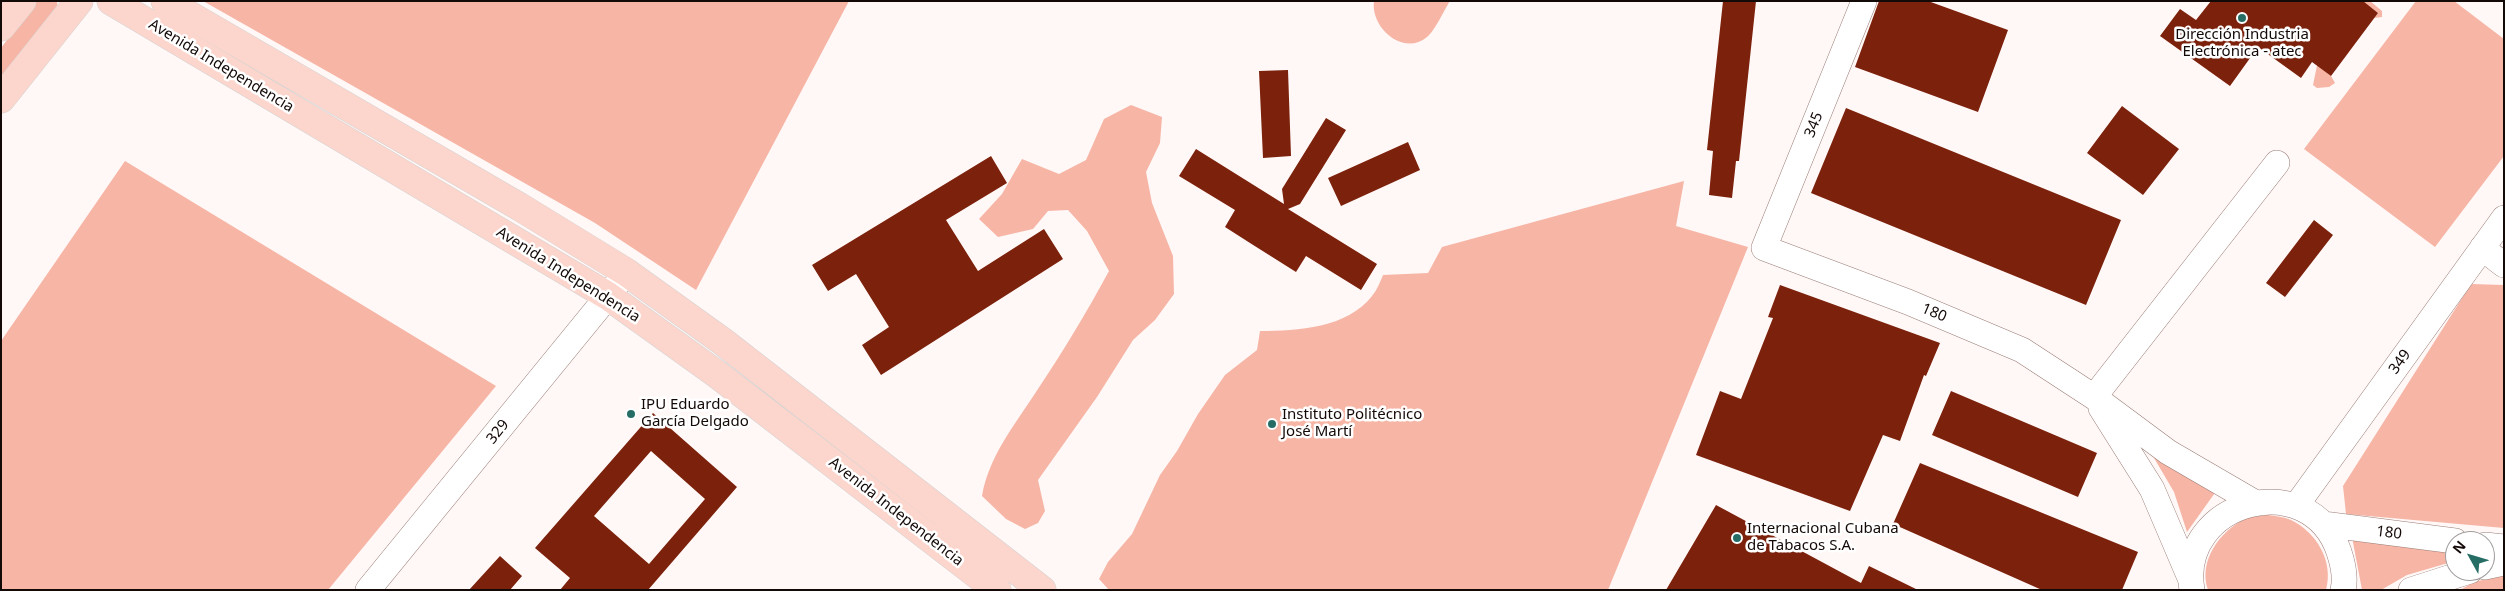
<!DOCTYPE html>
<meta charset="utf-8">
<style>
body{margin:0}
#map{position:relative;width:2505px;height:591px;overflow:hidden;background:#fff8f7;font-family:"Noto Sans",sans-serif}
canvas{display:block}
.frame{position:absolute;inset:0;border:2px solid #130907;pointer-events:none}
.north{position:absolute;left:2445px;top:531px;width:50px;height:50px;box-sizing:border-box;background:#fff;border:1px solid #a19d9c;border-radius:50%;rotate:309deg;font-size:14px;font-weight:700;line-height:20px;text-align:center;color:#130907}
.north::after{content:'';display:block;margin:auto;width:18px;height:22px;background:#256d65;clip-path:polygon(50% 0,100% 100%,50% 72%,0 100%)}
</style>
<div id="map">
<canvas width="2505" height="591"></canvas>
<div class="frame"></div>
<div class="north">N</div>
</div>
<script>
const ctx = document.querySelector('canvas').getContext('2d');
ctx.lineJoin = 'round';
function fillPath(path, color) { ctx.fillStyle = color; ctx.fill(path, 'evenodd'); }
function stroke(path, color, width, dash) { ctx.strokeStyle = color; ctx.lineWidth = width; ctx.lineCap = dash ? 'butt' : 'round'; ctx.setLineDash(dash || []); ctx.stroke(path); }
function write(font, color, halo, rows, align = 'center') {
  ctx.font = font + ' "Noto Sans",sans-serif'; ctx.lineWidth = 5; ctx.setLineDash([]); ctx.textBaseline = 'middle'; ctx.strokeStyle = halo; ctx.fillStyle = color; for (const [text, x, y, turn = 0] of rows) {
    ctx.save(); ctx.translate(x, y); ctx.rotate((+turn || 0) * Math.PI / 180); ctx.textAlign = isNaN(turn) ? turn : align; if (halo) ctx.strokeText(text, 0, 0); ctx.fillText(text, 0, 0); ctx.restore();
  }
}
fillPath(new Path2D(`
 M 36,1 L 57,1 L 58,10 L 1,83 L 1,48 Z
 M 203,1 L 849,1 L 696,290 L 595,223 Z
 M 1374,1 L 1450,1 C 1444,10 1435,31 1427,37 C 1403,57 1370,27 1374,1 Z
 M 2345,1 L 2370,1 L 2382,11 L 2382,17 L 2374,18 L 2378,13 L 2366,4 L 2320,67 L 2331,76 L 2335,83 L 2329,87 L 2317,88 L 2313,85 L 2320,51 Z
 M 2416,1 L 2454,1 L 2504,39 L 2504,156 L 2435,247 L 2304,149 Z
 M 1131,105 L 1162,117 L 1160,143 L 1146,172 L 1152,203 L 1173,256 L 1174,294 L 1155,320 L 1133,340 L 1097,397 L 1038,480 L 1045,511 L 1038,523 L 1025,529 L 1006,519 L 982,496 C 989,456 1014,426 1036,392 C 1062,353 1087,312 1109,271 L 1087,231 L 1068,210 L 1048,211 L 1033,229 L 998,237 L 979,219 L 1002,194 L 1022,159 L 1059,174 L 1086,160 L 1104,119 Z
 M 125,161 L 496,386 L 328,590 L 1,590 L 1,341 Z
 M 1684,181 L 1676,226 L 1748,247 L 1608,590 L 1109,590 L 1099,579 L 1108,562 L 1132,534 L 1160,475 L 1177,451 L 1198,414 L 1225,375 L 1257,350 L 1260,331 C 1298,331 1347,328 1372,296 C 1377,290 1380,282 1383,275 L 1428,273 L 1442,247 Z
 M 2471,284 L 2504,285 L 2504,528 L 2346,514 L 2343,486 Z
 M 2147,446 L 2217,490 L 2187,532 L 2174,492 Z
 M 2268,515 C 2275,516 2284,517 2291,520 C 2316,532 2334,561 2326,590 L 2208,590 C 2198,561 2220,531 2245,519 C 2251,516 2260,516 2268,515 Z
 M 2352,537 L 2455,550 L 2455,561 L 2407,575 L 2381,590 L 2362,590 Z
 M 2504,575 L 2504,590 L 2460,590 L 2474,582 Z`), '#f7b5a5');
fillPath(new Path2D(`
 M 1723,1 L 1756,1 L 1739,161 L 1736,161 L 1732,198 L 1709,195 L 1713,151 L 1707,150 Z
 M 1879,1 L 1928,1 L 2008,30 L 1978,112 L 1855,67 Z
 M 2211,1 L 2363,1 L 2378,13 L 2331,76 L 2312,62 L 2301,78 L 2258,47 L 2230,86 L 2160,36 L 2180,9 L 2196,20 Z
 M 1288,70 L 1291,156 L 1263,158 L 1259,71 Z
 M 2122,106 L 2179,149 L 2143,195 L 2087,153 Z
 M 1846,108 L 2121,220 L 2086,305 L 1811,193 Z
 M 1326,118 L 1346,130 L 1300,204 L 1288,209 L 1377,264 L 1361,290 L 1306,256 L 1296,272 L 1250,243 L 1225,227 L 1235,210 L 1179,176 L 1196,149 L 1284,204 L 1282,189 Z
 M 1408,142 L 1420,170 L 1341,206 L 1328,178 Z
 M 991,156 L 1007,183 L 946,220 L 978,271 L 1044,229 L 1063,259 L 881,375 L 862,345 L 889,327 L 856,274 L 828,291 L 812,265 Z
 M 2314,220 L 2333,235 L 2285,297 L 2266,283 Z
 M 1780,285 L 1940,343 L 1926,376 L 1924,375 L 1900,441 L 1883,435 L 1850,511 L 1696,455 L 1720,391 L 1741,399 L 1773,318 L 1768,317 Z
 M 1951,391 L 2097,453 L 2078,497 L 1932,435 Z
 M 653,413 L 737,487 L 648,590 L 560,590 L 570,578 L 535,548 ZM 651,451 L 705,499 L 649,564 L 594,516 Z
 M 1920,463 L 2138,552 L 2122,590 L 2042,590 L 1893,524 Z
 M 1716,505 L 1861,583 L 1869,566 L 1918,590 L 1666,590 Z
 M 500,556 L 522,576 L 510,590 L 469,590 Z`), '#7c210b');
const minor = new Path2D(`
 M 1864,1 L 1764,248 L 1908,302 L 2022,350 L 2094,397 L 2168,452 L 2254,502
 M 2482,248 L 2504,265
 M 2094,397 L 2277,163
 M 2101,408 L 2152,489 L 2190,578
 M 2296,506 L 2504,218
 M 2323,524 L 2455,541
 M 2485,545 L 2504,547
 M 2485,567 L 2504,563
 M 368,590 L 608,296 L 626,272
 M 2192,590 C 2177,501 2310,465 2339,552 C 2343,564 2346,578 2343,590
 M 2411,590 L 2470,571`);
const major = new Path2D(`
 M 111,1 L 608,296 L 718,375 L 997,590
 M 165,1 L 520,207 L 626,272 L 722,341 L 1042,590
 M 1,27 L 22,1
 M 1,99 L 79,1`);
stroke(minor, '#997d76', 26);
stroke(major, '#d5d3d2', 29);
stroke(minor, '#fff', 25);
stroke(major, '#fcd6cd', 28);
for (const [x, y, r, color] of [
 [2242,18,5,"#256d65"],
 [631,414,5,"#256d65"],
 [1272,424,5,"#256d65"],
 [1737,538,5,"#256d65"]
]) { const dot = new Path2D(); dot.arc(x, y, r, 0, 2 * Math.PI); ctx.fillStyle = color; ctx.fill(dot); stroke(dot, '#fff', 2); }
write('15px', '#130907', '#fff', [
 ["Dirección Industria",2242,35,"center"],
 ["Electrónica - atec",2242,52,"center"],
 ["IPU Eduardo",641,405],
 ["García Delgado",641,422],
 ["Instituto Politécnico",1282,415],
 ["José Martí",1282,432],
 ["Internacional Cubana",1747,529],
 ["de Tabacos S.A.",1747,546]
], 'left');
write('15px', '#130907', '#fff', [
 ["Avenida Independencia",221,66,31],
 ["345",1814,125,-68],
 ["Avenida Independencia",568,275,32],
 ["180",1934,313,23],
 ["349",2400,362,-54],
 ["329",498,432,-51],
 ["Avenida Independencia",896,512,38],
 ["180",2389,533,7]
]);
</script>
